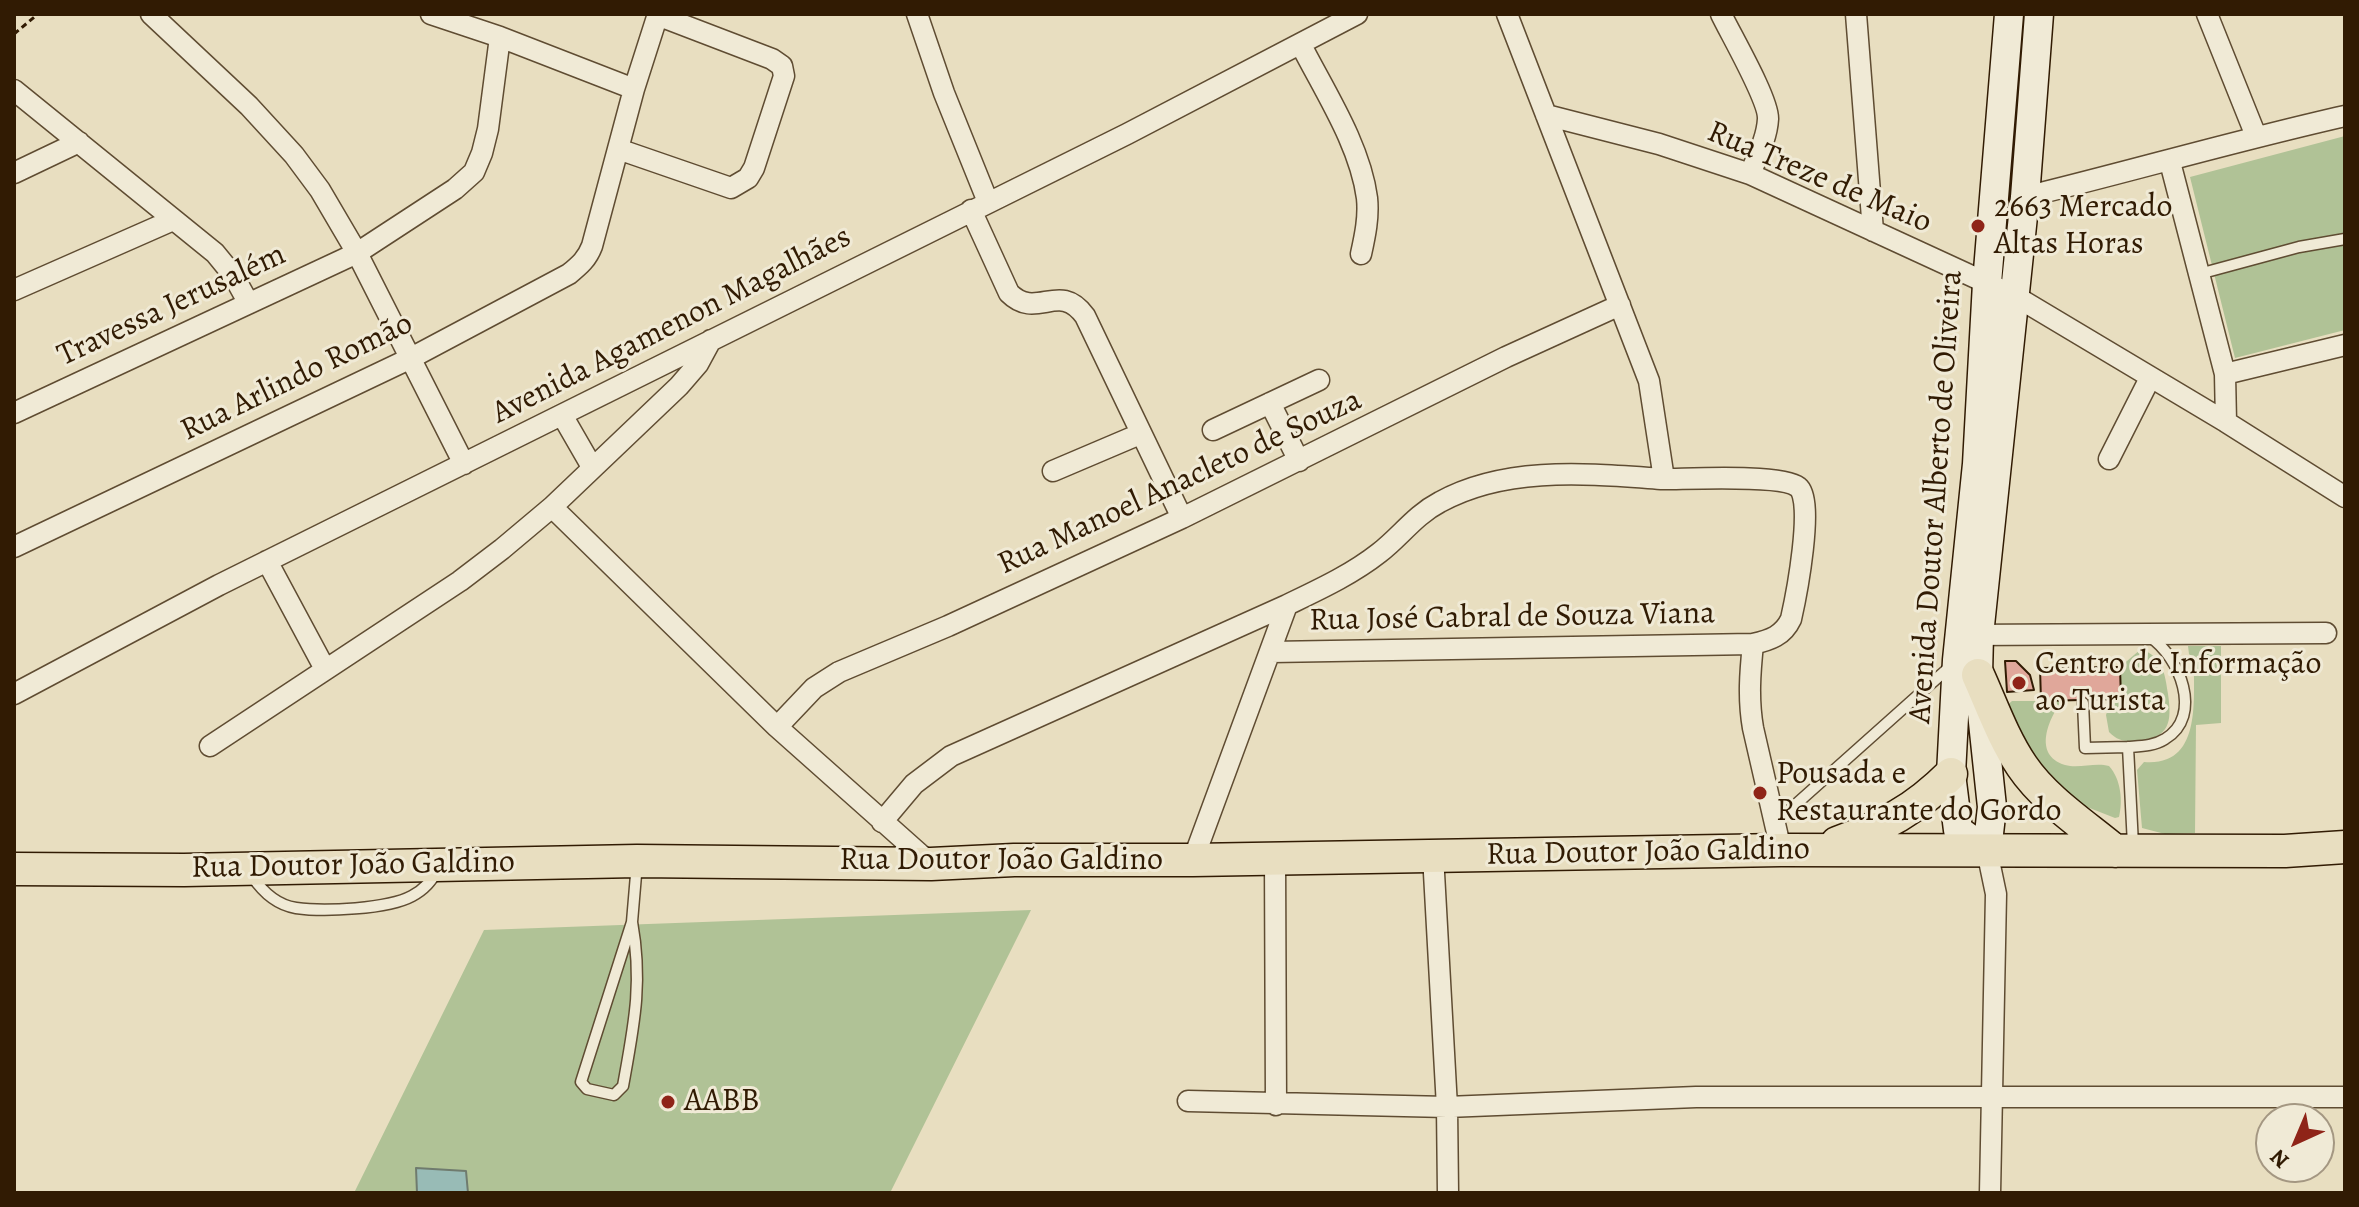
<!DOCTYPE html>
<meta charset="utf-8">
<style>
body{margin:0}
#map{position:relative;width:2359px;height:1207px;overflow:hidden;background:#e8dec0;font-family:Alegreya,serif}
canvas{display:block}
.frame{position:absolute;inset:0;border:16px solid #311b03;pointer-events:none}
.north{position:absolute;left:2255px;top:1103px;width:80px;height:80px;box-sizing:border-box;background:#f0ead6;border:2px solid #a49782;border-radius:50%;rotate:224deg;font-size:22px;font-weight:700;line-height:32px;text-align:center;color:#311b03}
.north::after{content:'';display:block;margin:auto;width:28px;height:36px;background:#8f2418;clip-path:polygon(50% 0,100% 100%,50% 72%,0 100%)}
</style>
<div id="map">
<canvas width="2359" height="1207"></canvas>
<div class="frame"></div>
<div class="north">N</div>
</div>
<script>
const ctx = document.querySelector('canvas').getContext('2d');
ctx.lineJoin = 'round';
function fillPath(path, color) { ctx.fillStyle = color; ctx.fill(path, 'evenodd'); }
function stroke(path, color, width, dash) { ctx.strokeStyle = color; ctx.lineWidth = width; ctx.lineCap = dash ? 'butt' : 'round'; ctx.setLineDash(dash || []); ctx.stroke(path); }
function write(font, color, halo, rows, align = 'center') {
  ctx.font = font + ' Alegreya,serif'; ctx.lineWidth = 6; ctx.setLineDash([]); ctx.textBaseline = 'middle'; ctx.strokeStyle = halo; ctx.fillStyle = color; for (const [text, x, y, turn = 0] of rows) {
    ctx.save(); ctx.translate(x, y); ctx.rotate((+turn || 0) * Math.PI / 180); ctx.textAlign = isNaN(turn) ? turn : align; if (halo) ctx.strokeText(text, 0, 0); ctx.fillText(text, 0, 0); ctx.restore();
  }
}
fillPath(new Path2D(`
 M 2345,136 L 2345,330 L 2235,358 L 2190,177 Z
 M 2188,646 L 2221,646 L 2221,723 L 2196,725 L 2195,833 L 2165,834 L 2142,828 L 2137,770 L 2144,762 C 2203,767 2193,698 2194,659 L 2189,654 Z
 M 2141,649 C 2163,657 2165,674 2168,694 C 2172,722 2170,738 2137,741 C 2125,742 2118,741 2109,732 L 2106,715 L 2111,700 L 2121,699 L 2120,667 Z
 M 2012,701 L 2062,701 C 2049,718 2032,755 2065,765 C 2079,769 2095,762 2109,766 C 2121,779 2123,801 2119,817 L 2115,818 L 2082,805 L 2043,776 L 2003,709 Z
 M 1031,910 L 890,1193 L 354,1193 L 484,930 Z`), '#b0c296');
const water = new Path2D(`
 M 416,1168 L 466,1171 L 468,1193 L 417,1193 Z`);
fillPath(water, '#98bbb6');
stroke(water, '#6f7b6e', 2);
const building = new Path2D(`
 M 2005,661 L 2016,661 L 2030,675 L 2034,690 L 2007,692 Z
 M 2120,667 L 2121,699 L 2041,701 L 2040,668 Z`);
fillPath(building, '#e0a79a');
stroke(building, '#311b03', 2);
const lane = new Path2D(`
 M 2199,274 L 2299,247 L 2345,239
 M 2083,703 L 2085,748 L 2128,747 L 2133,845
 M 2128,747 C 2141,746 2154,746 2165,739 C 2204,716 2179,656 2150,637
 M 1776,822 L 1953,664
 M 252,876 C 262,891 277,905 296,908 C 324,912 388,909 412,896 C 425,889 431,881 438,870
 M 632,922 C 643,983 634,1025 623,1086 L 614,1095 L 587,1089 L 581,1082 L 632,922 L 637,863`);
const street = new Path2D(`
 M 151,14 L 249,106 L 294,155 L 320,190 L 357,253 L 464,464
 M 431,14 L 500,37 L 634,89
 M 917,14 L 944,93 L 988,202
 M 1507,14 L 1649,381 L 1664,479 C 1689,479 1782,474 1798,487 C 1815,500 1796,597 1791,619 C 1783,636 1770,640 1753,644 C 1750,673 1748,699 1753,728 L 1781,850
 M 1721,14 C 1731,35 1769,100 1768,119 C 1767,138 1757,157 1750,174
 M 1856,14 L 1873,231
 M 2207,14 L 2256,136
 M 1301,45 C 1325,92 1360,145 1367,198 C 1369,217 1365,236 1361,254
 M 14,90 L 215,253 L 233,275 L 248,302
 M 1546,115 L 1659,144 L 1750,174 L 2015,296 L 2226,422 L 2345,497
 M 618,149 L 731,188 L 748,178 L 754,168 L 784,76 L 782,66 L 772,59 L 657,15
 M 2170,162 L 2225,374 L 2226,422
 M 14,173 L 79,142
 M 2025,197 C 2132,171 2238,140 2345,116
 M 971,210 L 1009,293 C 1037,321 1059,280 1085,316 L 1182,518
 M 14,290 L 173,220
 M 2225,374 L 2345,345
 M 1270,403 L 1299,461
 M 14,413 L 357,253 L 455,189 L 474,172 L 482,153 L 488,129 L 500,37
 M 562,415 L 592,467
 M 1213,430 L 1319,380
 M 2109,459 L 2150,378
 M 1053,471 L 1140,434
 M 552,507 L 777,727 L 931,864
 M 14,547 L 411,358 L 569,274 C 580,265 587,259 592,246 L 634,89 L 658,14
 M 267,561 L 325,669
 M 1967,635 L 2326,633
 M 1271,652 L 1753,644
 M 14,694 L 219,585 L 1127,134 L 1357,14
 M 777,727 L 814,688 L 839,672 L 948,626 L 1182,518 L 1506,357 L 1620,305
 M 210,746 L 460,581 L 502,549 L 552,507 L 679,386 L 698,364 L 711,340
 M 882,822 L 914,784 L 951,756 L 1287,605
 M 1987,851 L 1996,894 L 1990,1193
 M 1433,855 L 1447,1107 L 1448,1193
 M 1275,858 L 1276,1105
 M 1193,860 L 1287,605 C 1318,590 1351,575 1379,553 C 1400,537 1415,515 1440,502 C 1507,465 1590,474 1664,479
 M 1188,1101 L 1447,1107 L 1696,1097 L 2345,1097`);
const secondary = new Path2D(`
 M 2009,14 L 1987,283 L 1977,464 L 1957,660 L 1951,774 L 1958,830 L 1987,851 L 1992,807 L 1978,675 L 1979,635 L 2025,197 L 2039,14`);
const primary = new Path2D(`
 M 1978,675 C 1992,706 2003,738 2022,766 C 2045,800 2084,825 2115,851
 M 1837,843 C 1884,826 1915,810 1951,774
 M 14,869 L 184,870 L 637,861 L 931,864 L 1014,860 L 1193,860 L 1781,850 L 2285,851 L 2345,847`);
stroke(lane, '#5f4c32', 13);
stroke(street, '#5f4c32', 23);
stroke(secondary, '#311b03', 31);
stroke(primary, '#311b03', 35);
stroke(new Path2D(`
 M 14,34 L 38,14`), '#311b03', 3, [6, 4]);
stroke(lane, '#f0ead6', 10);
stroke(street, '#f0ead6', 20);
stroke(secondary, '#f0ead6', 28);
stroke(primary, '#e8dec0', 32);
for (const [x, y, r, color] of [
 [1978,226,8,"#8f2418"],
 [2019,683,8,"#8f2418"],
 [1760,793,8,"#8f2418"],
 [668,1102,8,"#8f2418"]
]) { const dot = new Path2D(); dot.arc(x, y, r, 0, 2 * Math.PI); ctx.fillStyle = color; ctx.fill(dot); stroke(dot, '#f0ead6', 3); }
write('32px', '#311b03', '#f0ead6', [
 ["Rua Treze de Maio",1819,178,23],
 ["Travessa Jerusalém",172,306,-25],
 ["Avenida Agamenon Magalhães",672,326,-27],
 ["Rua Arlindo Romão",297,378,-26],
 ["Rua Manoel Anacleto de Souza",1180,483,-25],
 ["Avenida Doutor Alberto de Oliveira",1937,497,-86],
 ["Rua José Cabral de Souza Viana",1512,618,-1],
 ["Rua Doutor João Galdino",1648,853,-1],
 ["Rua Doutor João Galdino",1001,861],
 ["Rua Doutor João Galdino",353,866,-1]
]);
write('32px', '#311b03', '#f0ead6', [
 ["2663 Mercado",1994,208],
 ["Altas Horas",1994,245],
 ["Centro de Informação",2035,665],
 ["ao Turista",2035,702],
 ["Pousada e",1776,775],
 ["Restaurante do Gordo",1776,812],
 ["AABB",684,1102]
], 'left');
</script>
